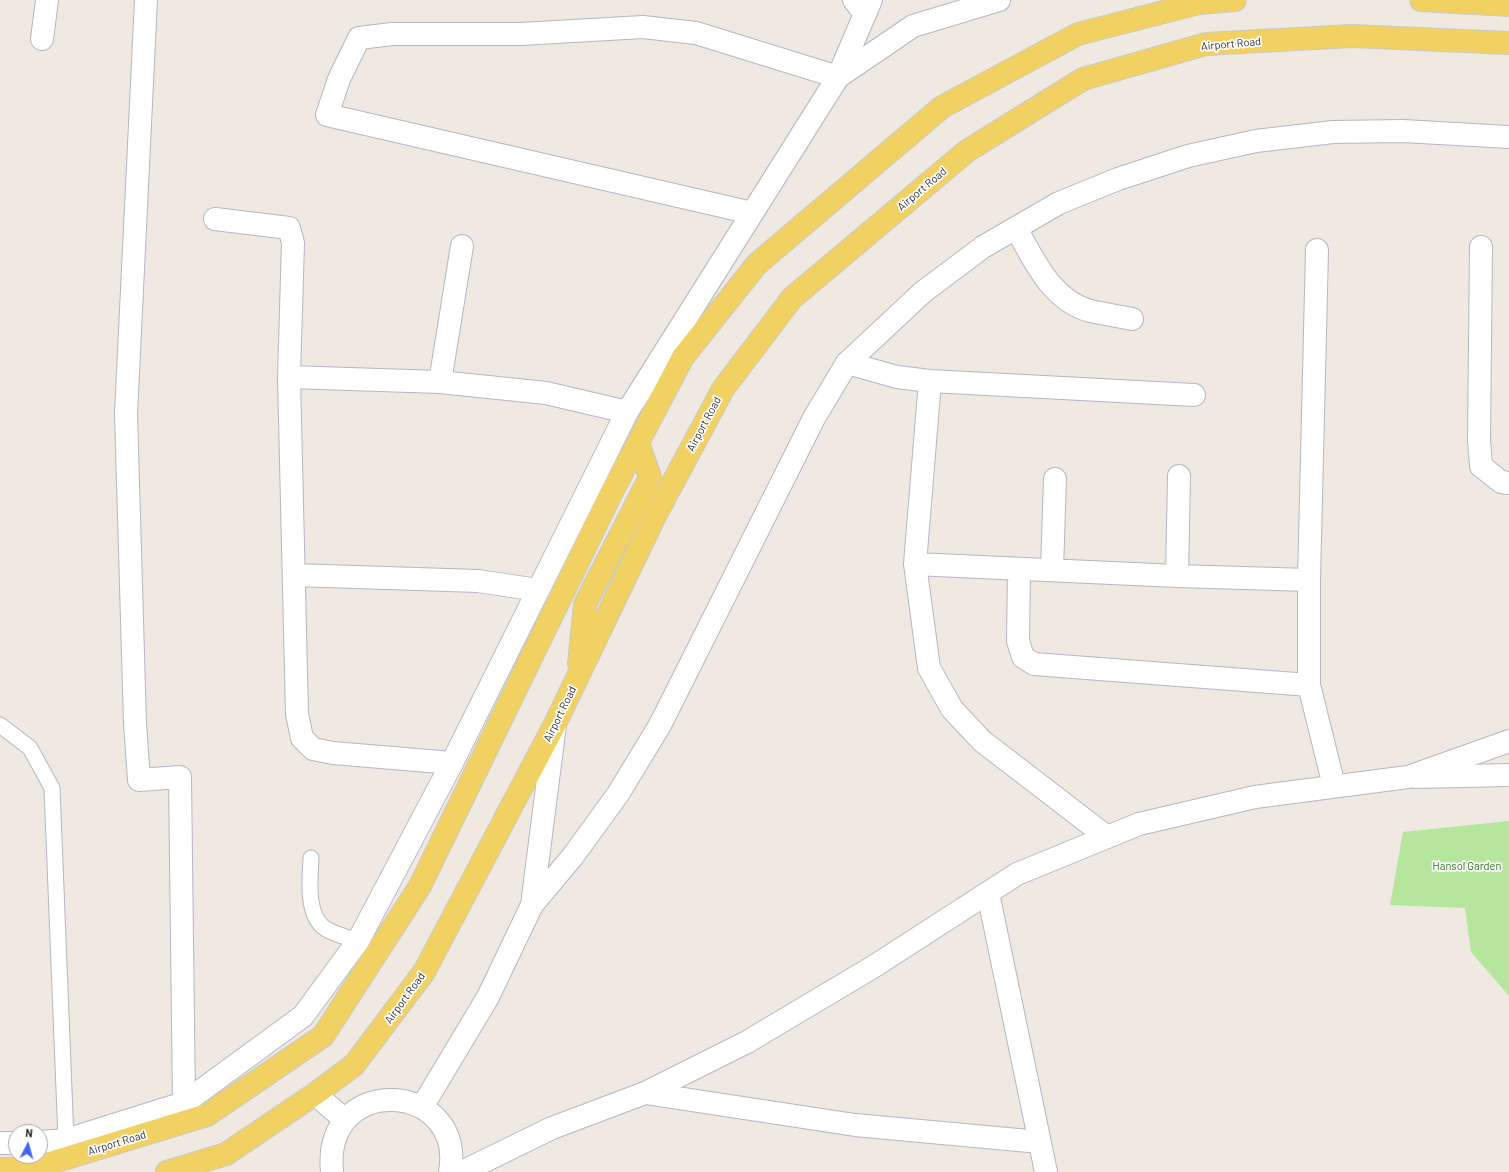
<!DOCTYPE html>
<style>
body{margin:0}
#map{position:relative;width:1509px;height:1172px;overflow:hidden;background:#efe9e1;font-family:Barlow,sans-serif}
canvas{display:block}
.north{position:absolute;left:8px;top:1124px;width:40px;height:40px;box-sizing:border-box;background:#fff;border:1px solid #ababab;border-radius:50%;rotate:6deg;font-size:11px;font-weight:700;line-height:16px;text-align:center;color:#2e2e2e}
.north::after{content:'';display:block;margin:auto;width:14px;height:18px;background:#4264fb;clip-path:polygon(50% 0,100% 100%,50% 72%,0 100%)}
</style>
<div id="map">
<canvas width="1509" height="1172"></canvas>
<div class="north">N</div>
</div>
<script>
const ctx = document.querySelector('canvas').getContext('2d');
ctx.lineJoin = 'round';
function fillPath(path, color) { ctx.fillStyle = color; ctx.fill(path, 'evenodd'); }
function stroke(path, color, width, dash) { ctx.strokeStyle = color; ctx.lineWidth = width; ctx.lineCap = dash ? 'butt' : 'round'; ctx.setLineDash(dash || []); ctx.stroke(path); }
function write(font, color, halo, rows, align = 'center') {
  ctx.font = font + ' Barlow,sans-serif'; ctx.lineWidth = 3.5; ctx.setLineDash([]); ctx.textBaseline = 'middle'; ctx.strokeStyle = halo; ctx.fillStyle = color; for (const [text, x, y, turn = 0] of rows) {
    ctx.save(); ctx.translate(x, y); ctx.rotate((+turn || 0) * Math.PI / 180); ctx.textAlign = isNaN(turn) ? turn : align; if (halo) ctx.strokeText(text, 0, 0); ctx.fillText(text, 0, 0); ctx.restore();
  }
}
fillPath(new Path2D(`
 M 1509,821 L 1509,996 L 1471,952 L 1465,908 L 1390,905 L 1403,832 Z`), '#b6e59e');
const service = new Path2D(`
 M 0,725 L 30,748 L 52,788 L 66,1140
 M 311,858 C 310,879 306,912 323,927 C 332,934 347,937 358,941`);
const minor = new Path2D(`
 M 146,0 L 126,414 L 135,723 L 139,780 L 180,777 L 184,1103
 M 854,0 L 865,14
 M 42,39 L 47,0
 M 752,213 L 327,115 L 339,79 L 359,38 L 392,34 L 521,34 L 643,27 L 696,33 L 838,77
 M 215,219 L 289,228 L 293,243 L 289,377 L 297,714 L 302,738 L 313,749 L 333,753 L 452,763
 M 1016,228 C 1034,260 1051,300 1090,311 C 1104,314 1118,316 1132,319
 M 1481,247 L 1479,440 L 1481,466 L 1501,482 L 1509,483
 M 847,363 L 897,377 L 930,381 L 1194,395
 M 289,377 L 440,382 L 546,393 L 627,412
 M 930,381 L 915,564 L 929,668 L 952,709 L 982,741 L 1107,837
 M 440,382 L 462,246
 M 915,564 L 1177,576 L 1309,580 L 1309,685 L 1334,786
 M 1019,569 L 1018,641 L 1023,657 L 1034,664 L 1309,685
 M 1052,570 L 1055,479
 M 294,575 L 478,581 L 538,590
 M 1177,576 L 1179,476
 M 1309,580 L 1317,250
 M 1414,777 L 1509,775
 M 988,893 L 1046,1172
 M 645,1093 L 855,1125 L 1040,1142`);
const tertiary = new Path2D(`
 M 838,77 L 913,26 L 999,0
 M 532,905 L 573,856 L 618,794 L 660,725 L 814,418 L 847,363 L 923,292 L 983,247 L 1059,203 L 1118,179 L 1188,156 L 1256,141 L 1333,132 L 1403,131 L 1509,137
 M 315,1094 L 345,1120
 M 422,1107 L 488,997 L 532,905 L 555,725
 M 40,1142 L 66,1140 L 184,1103 L 303,1016 L 358,941 L 452,763 L 627,412 L 838,77 L 871,0
 M 0,1143 L 16,1143
 M 332,1172 C 322,1071 466,1081 450,1172
 M 462,1172 L 552,1128 L 645,1093 L 747,1042 L 873,967 L 1017,874 L 1139,824 L 1255,797 L 1408,777 L 1509,741`);
const primary = new Path2D(`
 M 1421,0 L 1509,5
 M 579,664 L 585,604 L 650,477 L 638,443
 M 0,1169 L 34,1168 L 207,1115 L 323,1036 L 420,886 L 611,494 L 683,357 L 757,264 L 942,107 L 1078,34 L 1199,3 L 1235,0
 M 167,1172 L 226,1154 L 315,1094 L 354,1065 L 424,972 L 555,724 L 655,516 L 723,389 L 792,298 L 967,151 L 1083,79 L 1206,44 L 1352,36 L 1509,43`);
stroke(service, '#b4b7c1', 17);
stroke(minor, '#b4b7c1', 24);
stroke(tertiary, '#b4b7c1', 24);
stroke(primary, '#c9c9c9', 24);
stroke(service, '#fff', 15);
stroke(minor, '#fff', 22);
stroke(tertiary, '#fff', 22);
stroke(primary, '#f2d163', 22);
write('11px', '#2e2e2e', '#fff', [
 ["Airport Road",1231,44,-5],
 ["Airport Road",922,189,-40],
 ["Airport Road",704,424,-62],
 ["Airport Road",560,714,-64],
 ["Airport Road",405,998,-54],
 ["Airport Road",117,1143,-17]
]);
write('11px', '#2c6e1b', '#fff', [
 ["Hansol Garden",1467,866]
]);
</script>
